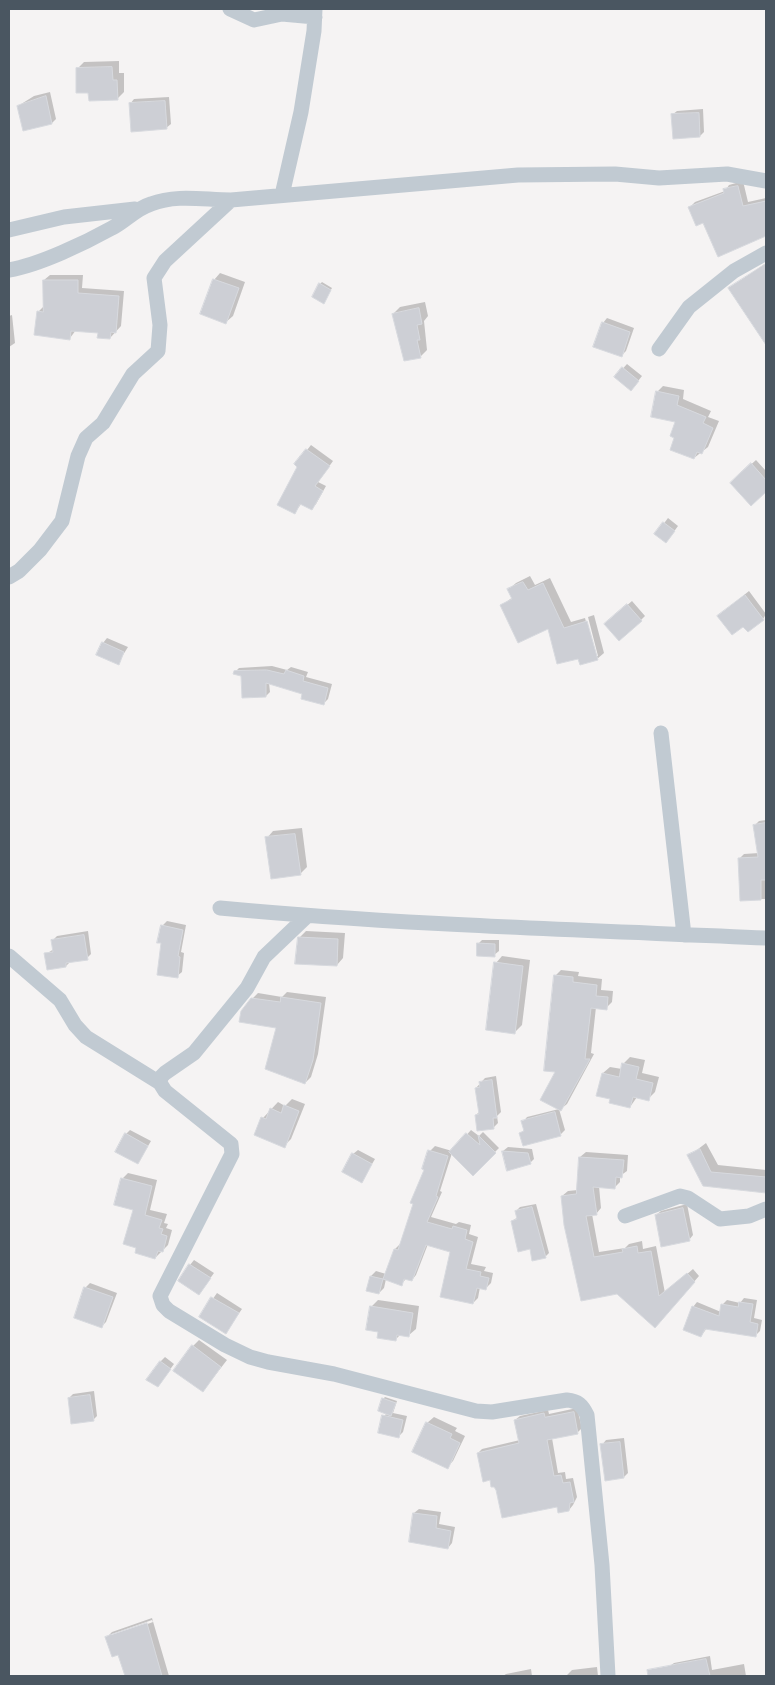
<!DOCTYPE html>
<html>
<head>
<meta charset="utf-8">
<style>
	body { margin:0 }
	#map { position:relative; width:775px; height:1685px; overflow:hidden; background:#f5f3f3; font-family:Commissioner,sans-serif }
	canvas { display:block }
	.frame { position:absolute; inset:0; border:10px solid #4a5661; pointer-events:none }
</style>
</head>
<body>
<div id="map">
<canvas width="775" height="1685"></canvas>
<div class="frame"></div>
</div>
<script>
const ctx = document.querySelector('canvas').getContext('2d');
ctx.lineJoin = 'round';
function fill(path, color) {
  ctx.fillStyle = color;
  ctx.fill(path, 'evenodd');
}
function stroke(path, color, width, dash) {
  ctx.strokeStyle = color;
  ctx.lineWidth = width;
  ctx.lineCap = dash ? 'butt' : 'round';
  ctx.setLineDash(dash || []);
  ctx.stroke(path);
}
fill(new Path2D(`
	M119,61V73H124V92L117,99L90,92L77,69L84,62Z
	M50,92L56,119L52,123L18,106L34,96Z
	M169,97L171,124L166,128L130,104L134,99Z
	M703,109L704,132L700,136L672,115L677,111Z
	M743,181L748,202L766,198V235L719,256L704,221L690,207L695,202L725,191L729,185Z
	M766,263V342L730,288Z
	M220,273L245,282L233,316L226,322L214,280Z
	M50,275H83L82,288L124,291L121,326L110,338L99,332L76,330L70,338L38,312L44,306V280Z
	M322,282L332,288L325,300L320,284Z
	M425,302L428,316L424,321L427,350L420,357L393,314L400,307Z
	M12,315L15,343L9,347V316Z
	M607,318L634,328L626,351L622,355L603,323Z
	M627,364L642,376L635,385L616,376Z
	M663,386L684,390L683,399L711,411L708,417L719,421L708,447L694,458L676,437L677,421L657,392Z
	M311,445L333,461L318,482L326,486L316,504L312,508L302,503L295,512L299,466L296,464Z
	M756,460L766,471V490L751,504L731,483Z
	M668,518L678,526L670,537L656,534Z
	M530,576L535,585L550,578L571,622L585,618L595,656H598L588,617L594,615L604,653L597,659L579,657L549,627L502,605L513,597L509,589L516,583Z
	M749,591L766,614L763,619L718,616Z
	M632,601L645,616L641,620H610Z
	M107,638L128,647L118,663L103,643Z
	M272,666L287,670L291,667L308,672L306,677L332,684L328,699L323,704L304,693L269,683L270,692L266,696L242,675L235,672L239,668Z
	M766,820V899H741L740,858L744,854L759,853L755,825L759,821Z
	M302,828L307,867L300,874L267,838L273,831Z
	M167,921L186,925L181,952L184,953L182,972L177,976L163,942L162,926Z
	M88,931L91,954L87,958L71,961L66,966L46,954L54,949L53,940L57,936Z
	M306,931L345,933L343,958L337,965L299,938Z
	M482,940H499V951L494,955L478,944Z
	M502,956L530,960L522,1025L515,1032L496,963Z
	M561,970L579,972L578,976L602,979L601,990L613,991L612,1002L606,1008L596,1007L591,1053L594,1054L567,1104L561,1109L557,1071L555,976Z
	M287,992L326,997L318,1054L311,1077L305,1083L277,1027L252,999L258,993L282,997Z
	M630,1057L645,1060L642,1073L659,1077L655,1092L648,1099L637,1097L630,1107L612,1098L603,1073L610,1067L622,1069L623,1064Z
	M496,1076L501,1112L497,1116L498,1123L493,1128L476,1115L480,1111L476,1088L485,1078Z
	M292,1099L305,1104L291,1139L284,1146L256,1135L263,1118L278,1102L285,1106Z
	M559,1109L565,1130L560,1135L521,1133L525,1129L523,1122L527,1117Z
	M130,1130L151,1141L138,1163L126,1134Z
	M471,1130L479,1136L483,1132L499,1148L473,1174L452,1153L440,1191L442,1192L431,1217L456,1224L459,1222L471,1225L469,1234L478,1237L471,1264L486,1267L484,1271L493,1273L491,1283L486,1288L480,1287L478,1298L473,1303L452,1251L428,1244L416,1275L412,1280L406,1279L401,1284L386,1279L384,1288L379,1293L371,1276L376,1271L386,1274L395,1249L400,1244L426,1169L430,1151L435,1146L452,1151Z
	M706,1143L718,1165L766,1170V1192L704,1185L689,1156Z
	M508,1147L532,1149L534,1159L530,1163L508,1169L503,1151Z
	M358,1150L375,1159L362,1181L353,1154Z
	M586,1152L628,1155L627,1171L620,1176V1182L615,1187L599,1186L601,1208L596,1214H592L599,1252L625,1248L629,1244L642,1241L643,1249L656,1246L665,1293L693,1269L699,1276L660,1321L618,1293L582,1300L562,1196L568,1191L578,1190L580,1157Z
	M128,1173L157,1180L150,1210L167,1214L164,1223L168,1224L166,1228L172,1230L168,1245L155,1258L122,1179Z
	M536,1204L549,1253L545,1257L531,1247L512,1221L518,1217L516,1211L520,1207Z
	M687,1204L693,1235L689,1240L656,1215L661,1211Z
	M194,1260L214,1273L199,1294L190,1265Z
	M90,1283L117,1293L106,1322L102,1326L85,1288Z
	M217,1293L242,1309L226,1332L200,1317Z
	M744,1298L757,1300L754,1318L762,1320L760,1331L756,1335L707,1328L701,1336L693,1307L697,1302L721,1312L722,1305L727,1300L740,1303Z
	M378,1300L419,1306L416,1329L409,1335L401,1334L396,1339L380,1331L371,1307Z
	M199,1340L227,1360L203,1391L193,1346Z
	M165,1357L174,1364L158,1386L161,1361Z
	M94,1391L97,1416L93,1420L69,1398L73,1394Z
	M385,1397L397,1401L393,1413L407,1416L403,1432L398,1437L384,1416L387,1413L383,1399Z
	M577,1408L582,1428L578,1432L552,1438L558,1473L565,1472L566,1479L573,1478L577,1497L573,1505L569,1510L498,1489L478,1453L482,1449L520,1440L515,1420L520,1416L548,1410L549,1414Z
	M434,1417L457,1428L455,1431L465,1436L453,1461L447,1467L427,1423Z
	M624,1438L628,1473L624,1477L602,1445L606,1440Z
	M419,1509L441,1512L439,1524L455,1527L452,1543L448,1548L414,1513Z
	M152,1618L169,1676H126L119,1653L106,1638L112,1632ZM152,1620L153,1622L112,1637V1634Z
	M710,1656L712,1670L744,1664L746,1676H656L674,1663Z
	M597,1667L598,1676H566L572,1670Z
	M531,1669L532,1676H503L506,1674Z`), '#0003');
const building = new Path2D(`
	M112,67L113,80H117L118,100L89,101L88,93H76V68Z
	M46,96L52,124L23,131L17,106Z
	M165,101L167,129L131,132L129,103Z
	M699,113L700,137L673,139L671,114Z
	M738,186L743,206L766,201V236L718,257L703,223L696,226L688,207L724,193L723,189Z
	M766,264V345L728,288Z
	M213,279L239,288L226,324L200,314Z
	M43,280H78V293L119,296L116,333L111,332L110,339L97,338L98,333L71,331L70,340L34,335L37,311L43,312Z
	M319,283L331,290L324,304L312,297Z
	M419,308L422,324L417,325L420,340H417L421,358L404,361L392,314Z
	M602,322L630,332L622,357L593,347Z
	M622,367L639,381L631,391L614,377Z
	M656,391L679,396L677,405L706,417L703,423L713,428L702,454L697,452L694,459L670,450L674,438L670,436L675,422L651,417Z
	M306,449L330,466L315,486L323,491L312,510L300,504L295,514L277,505L297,467L294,464Z
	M751,463L766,480V492L751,506L730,483Z
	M663,522L675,531L666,543L654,534Z
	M523,582L528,590L543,583L564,628L587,621L598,660L580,665L578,659L557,664L548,629L518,643L500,605L512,599L507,589Z
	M745,595L764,620L748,632L743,627L732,635L717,616Z
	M627,604L642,621L619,641L604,624Z
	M102,642L124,652L119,665L96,655Z
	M267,670L284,674L286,670L304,676L303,681L328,688L324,705L301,699L302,694L266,683V697L242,698L241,676L233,674L234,671Z
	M766,823V880H761V900L740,901L738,858L758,857L753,825Z
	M295,834L301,875L271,879L265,837Z
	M161,925L183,930L178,956L180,957L178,978L157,975L161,943H157Z
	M84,935L88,960L66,963V967L47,970L44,953L53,952L51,940Z
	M298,937L338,939L337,966L295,964Z
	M477,943L495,944V957L477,956Z
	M494,962L523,966L515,1034L486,1030Z
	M554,975L573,977V982L597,985L596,996L608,997L607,1010L591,1008L585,1059H590L561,1111L540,1100L555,1072L544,1071Z
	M281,997L321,1003L313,1060L305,1084L265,1069L276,1028L239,1022L241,1011L251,998L280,1002Z
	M622,1063L639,1067L636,1079L653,1083L649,1101L633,1097L630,1108L609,1103L610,1099L596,1096L602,1073L619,1077Z
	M492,1080L497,1118H493L494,1129L477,1131L475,1115L479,1114L475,1088L480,1087L479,1082Z
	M284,1105L299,1111L285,1148L254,1135L261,1117L266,1119L270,1108L281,1113Z
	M555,1112L561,1136L523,1146L519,1133L524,1131L521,1121Z
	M125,1133L148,1146L138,1164L115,1152Z
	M466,1133L480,1145L478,1135L496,1153L473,1176L449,1152Z
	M700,1149L711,1172L766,1177V1193L703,1186L687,1155Z
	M428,1150L448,1156L436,1196L438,1197L427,1222L452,1229L453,1226L467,1230L465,1239L473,1242L466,1269L481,1272L480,1276L489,1278L486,1290L477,1288L473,1304L440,1297L450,1252L426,1245L412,1281L404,1279L402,1286L383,1279L379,1294L366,1291L370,1276L383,1279L394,1249L398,1250L413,1204L410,1203L424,1170L422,1169Z
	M502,1151L528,1153L531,1164L507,1171Z
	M352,1153L372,1164L362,1183L342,1172Z
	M579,1157L624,1160L622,1178L616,1177L615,1189L593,1187L597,1215L586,1216L594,1257L623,1252L622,1249L637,1246L638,1253L651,1251L659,1296L687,1273L695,1282L655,1328L617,1294L581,1301L564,1225L561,1196L576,1194Z
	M121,1178L152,1186L145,1215L162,1220L159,1228L163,1229L161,1234L167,1236L163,1252L158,1251L155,1259L135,1253L136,1248L123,1244L133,1210L114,1205Z
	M532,1207L546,1258L532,1261L530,1249L518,1252L511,1221L517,1219L515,1211Z
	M683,1208L690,1241L661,1247L655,1215Z
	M189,1264L211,1278L199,1295L178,1281Z
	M84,1287L113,1297L102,1328L74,1318Z
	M211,1297L239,1313L226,1334L199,1317Z
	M739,1302L753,1304L750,1322L758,1324L756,1337L705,1329L701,1337L683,1330L692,1306L719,1316L721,1304L738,1307Z
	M370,1306L413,1313L409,1337L397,1335L396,1341L377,1338L378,1332L366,1330Z
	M192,1345L221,1367L203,1392L173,1371Z
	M160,1361L171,1369L158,1387L146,1380Z
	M90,1395L94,1421L71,1424L68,1398Z
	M382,1398L396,1403L391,1416L378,1411Z
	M574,1412L578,1434L547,1440L554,1476L561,1475L563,1483L570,1482L574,1502L570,1503L569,1511L558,1513L557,1507L502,1518L496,1490L494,1487H491L490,1480L483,1482L477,1453L519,1443L514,1420L544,1413L545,1417Z
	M382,1415L403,1420L399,1438L378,1433Z
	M426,1422L452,1434L450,1438L460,1443L448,1469L412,1452Z
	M620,1442L624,1478L605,1481L600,1444Z
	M413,1513L437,1516L436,1528L451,1531L448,1549L409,1542Z
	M147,1623L162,1676H125L118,1655L112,1657L105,1637Z
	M706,1659L710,1676H648L647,1670Z`);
fill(building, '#cdcfd5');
stroke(building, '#d7d9de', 1);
stroke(new Path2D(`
	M230,9L254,20L282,14L315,17
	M282,195L301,112L314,31L315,9
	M9,230L64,217L135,209
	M9,270C39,265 85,243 112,228C126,221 135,209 151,204C177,194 204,200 231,200L518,175L615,174L659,178L727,174L766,181
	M659,349L689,307L734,271L766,253
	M9,577L19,571L40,550L62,521L78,456L86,438L103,423L133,374L158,351L160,325L154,278L165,261L231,200
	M661,733L684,935
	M220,908C402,925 584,930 766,938
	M9,956L60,1000L75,1025L86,1037L160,1083L165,1091L231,1144L232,1154L160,1296L163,1305L169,1311L225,1345L250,1357L268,1362L334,1374L476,1411L492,1412L567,1400C578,1401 582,1405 587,1415L602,1565L608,1676
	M160,1083L161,1077L165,1073L194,1053L247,988L264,957L307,916
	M625,1216L680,1196L688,1198L720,1219L749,1216L766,1209`), '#c1cad2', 15);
</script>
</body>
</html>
